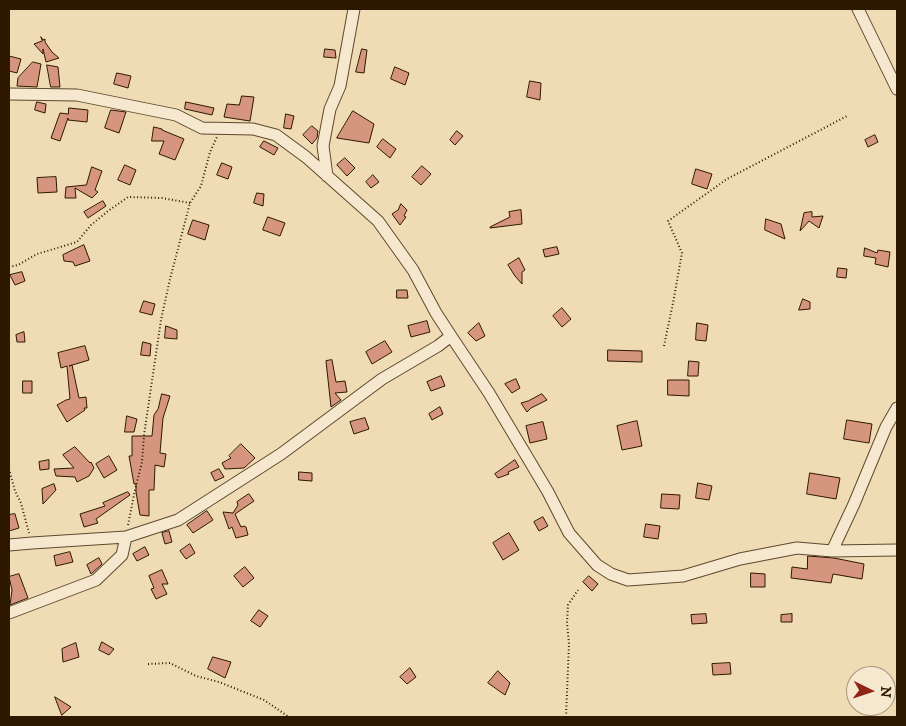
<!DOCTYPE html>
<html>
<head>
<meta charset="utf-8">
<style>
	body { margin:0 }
	#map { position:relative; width:906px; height:726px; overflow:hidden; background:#efdbb4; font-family:"IM FELL DW Pica",serif }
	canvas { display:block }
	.frame { position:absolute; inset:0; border:10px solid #2e1800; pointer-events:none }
	.north { position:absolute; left:846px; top:666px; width:50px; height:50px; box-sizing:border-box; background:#f5e8ce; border:1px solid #a5957c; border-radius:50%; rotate:94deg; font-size:14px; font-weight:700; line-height:20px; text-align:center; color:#2e1800 }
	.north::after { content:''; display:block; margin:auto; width:18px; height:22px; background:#8f2418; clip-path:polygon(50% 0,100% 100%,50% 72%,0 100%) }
</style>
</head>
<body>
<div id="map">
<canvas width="906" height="726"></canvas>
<div class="frame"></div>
<div class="north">N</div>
</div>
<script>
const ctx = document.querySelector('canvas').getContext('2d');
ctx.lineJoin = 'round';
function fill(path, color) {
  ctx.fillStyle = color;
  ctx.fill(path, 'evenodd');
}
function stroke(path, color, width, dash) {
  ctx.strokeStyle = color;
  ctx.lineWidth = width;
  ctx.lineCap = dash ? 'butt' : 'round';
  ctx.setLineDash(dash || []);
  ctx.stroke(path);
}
const building = new Path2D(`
	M41,37L43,40L45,39V42L52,52L59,58L46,62L43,49V54L34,44L42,41Z
	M325,49L335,50L336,58L324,57Z
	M362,49L367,50L364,73L356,72Z
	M9,56L21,59L17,73L9,71Z
	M33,62L41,64L37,87L17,86L18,78Z
	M47,65L58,67L60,87H51Z
	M395,67L409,73L405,85L391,79Z
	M117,73L131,76L128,88L114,84Z
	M530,81L541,83L540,100L527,97Z
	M242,96L254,97L250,121L224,117L227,104L239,105Z
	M37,102L46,104L45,113L35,110Z
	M186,102L214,108L212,115L185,109Z
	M69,108L88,110L87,122L68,120V118L60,141L51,138L60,113L68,114Z
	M111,110L126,112L119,133L105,128Z
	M353,111L374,124L369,143L337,138Z
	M286,114L294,116L291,129L284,128Z
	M312,126L318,131L317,138L312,144L303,135Z
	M154,127L162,129V130L184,139L175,160L159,154L164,141H152Z
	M457,131L463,136L455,145L450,140Z
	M875,135L878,142L868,147L865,140Z
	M383,139L396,149L390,158L377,147Z
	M264,141L278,148L274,155L260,147Z
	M345,158L355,168L347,176L337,165Z
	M222,163L232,167L228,179L217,175Z
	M125,165L136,170L130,185L118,180Z
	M422,166L431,174L421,185L412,177Z
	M92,167L102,171L95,190L98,192L92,198L75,188L76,198H65L66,187L86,185Z
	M696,169L712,174L707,189L692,184Z
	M373,175L379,182L371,188L366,182Z
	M56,177L57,192L38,193L37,178Z
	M257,193L264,194L263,206L254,203Z
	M103,201L106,206L88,218L84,212Z
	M401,204L407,210L404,216L406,217L400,225L392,214L398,210Z
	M521,210L522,224L490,228V227L510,217L509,212Z
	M812,212V217L823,216L819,228L809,221L800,231L804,213Z
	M268,217L285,223L280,236L263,230Z
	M766,219L781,224L785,239L765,230Z
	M193,220L209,225L205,240L188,234Z
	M84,245L90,261L75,266L73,262L64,261L63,255Z
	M557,247L559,254L545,257L543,250Z
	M865,248L877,253L878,250L890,252L888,267L875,264L876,258L864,256Z
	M519,258L525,270L522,272V284L515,276L508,265Z
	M838,268L847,269L846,278L837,277Z
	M22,272L25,281L15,285L10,275Z
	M397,290H407L408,298H397Z
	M803,299L810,302V309L799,310Z
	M144,301L155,304L152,315L140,312Z
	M562,308L571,319L562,327L553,316Z
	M427,321L430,332L411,337L408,326Z
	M479,323L485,336L476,341L468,333Z
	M697,323L708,325L706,341L696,340Z
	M166,326L177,330V339L165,338Z
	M24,332L25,342H17L16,335Z
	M385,341L392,352L372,364L366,352Z
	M143,342L151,344L150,356L141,355Z
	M85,346L89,360L69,366L72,365L79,398L86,397L87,408H84L85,410L67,422L57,405L66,400L70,399L67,366L61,368L58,353Z
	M608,350L642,351V362L608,361Z
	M332,360L336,382L345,381L347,392L335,393L341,400L331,407L326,361Z
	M689,361L699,362L698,376H688Z
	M441,376L445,386L431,391L427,382Z
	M516,379L520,388L512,393L505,384Z
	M668,380H689V396L668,395Z
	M23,381H32V393H23Z
	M162,394L170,396L163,418L160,453L166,454L164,467L155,465L154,490H149V516L140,515L136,492V484H134L129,456H132V436H152L154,415L158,409Z
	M542,394L547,400L531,408L527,412L521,403L528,401Z
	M440,407L443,414L432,420L429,414Z
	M127,416L137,419L134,432H125Z
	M365,418L369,429L354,434L350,422Z
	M847,420L872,424L869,443L844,439Z
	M637,421L642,446L622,450L617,426Z
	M543,422L547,439L530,443L526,426Z
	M241,444L255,458L244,468L225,469L222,463L231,458L229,456Z
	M75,447L90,463L91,462L94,468L89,476L77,482L75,477L56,476L54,469L74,468L63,455Z
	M109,456L117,470L104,478L96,464Z
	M49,460V469L40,470L39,462Z
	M515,460L519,467L508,472L509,474L498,478L495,474Z
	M219,469L224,477L215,481L211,473Z
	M299,472L312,473V481L299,480Z
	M810,473L840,478L836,499L807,494Z
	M698,483L712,486L709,500L696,498Z
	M54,484L56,490L43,504L42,489Z
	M128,492L130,495L96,519L98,523L84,527L80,514L105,506L103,503Z
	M249,494L254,501L235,514L241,527L244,526L246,527L248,535L236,538L232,527L229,529L223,512L233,513L238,505L237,502Z
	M662,494L680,495L679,509L661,508Z
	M207,511L213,520L193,533L187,525Z
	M15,514L19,528L9,531V515Z
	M543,517L548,526L539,531L534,522Z
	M646,524L660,526L658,539L644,537Z
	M169,531L172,542L165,544L162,533Z
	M509,533L519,550L503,560L493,543Z
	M190,544L195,553L186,559L180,551Z
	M145,547L149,555L137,561L133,554Z
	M70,552L73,562L56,566L54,556Z
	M808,556L834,558L864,564L862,579L833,574L831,583L791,578L792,567L807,569Z
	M99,558L102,564L91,574L87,565Z
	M245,567L254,578L243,587L234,576Z
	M162,570L168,584H162L167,594L156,599L151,589L154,588L149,576Z
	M751,573L765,574V587H751Z
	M19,574L28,598L10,605L12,590L9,577Z
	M589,576L598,584L592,591L583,582Z
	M259,610L268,616L260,627L251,621Z
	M706,614L707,623L692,624L691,615Z
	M792,614V622H781V615Z
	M102,642L114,649L109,655L99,650Z
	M76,643L79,657L63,662L62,649Z
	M213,657L231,662L225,678L208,669Z
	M730,663L731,674L713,675L712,664Z
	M410,668L416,677L407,684L400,677Z
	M498,671L510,683L505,695L488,683Z
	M55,697L71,707L62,715Z`);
fill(building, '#d6957e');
stroke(building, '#2e1800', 1);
const street = new Path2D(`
	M858,9L897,89
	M9,94L77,95L176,115L202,128L253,129L276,135L306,157L378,221L413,270L436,313L451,336
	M327,176L323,146L330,109L340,86L354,9
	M9,545L32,543L126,537L178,520L281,454L382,379L438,346L451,336L489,393L548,492L569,533L597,565L611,574L628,580L683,576L740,559L797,548L832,551L854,504L886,427L897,408
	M832,551L897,550
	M9,613L96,580L122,555L126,537`);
stroke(street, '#5e492d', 13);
stroke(new Path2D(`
	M9,267L18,265L37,254L77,242L91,225L108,211L128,197L162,198L190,203
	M664,346L673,303L682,253L668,221L727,179L847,116
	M9,469L15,491L21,503L29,533
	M128,525L135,490L142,462L144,435L161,320L170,279L190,203L201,186L210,152L217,137
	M148,664L170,663L196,676L219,682L264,700L289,717
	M566,717L569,644L567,623L568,605L578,590`), '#2e1800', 2, [1, 2.5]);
stroke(street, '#f5e8ce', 11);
</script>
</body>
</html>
